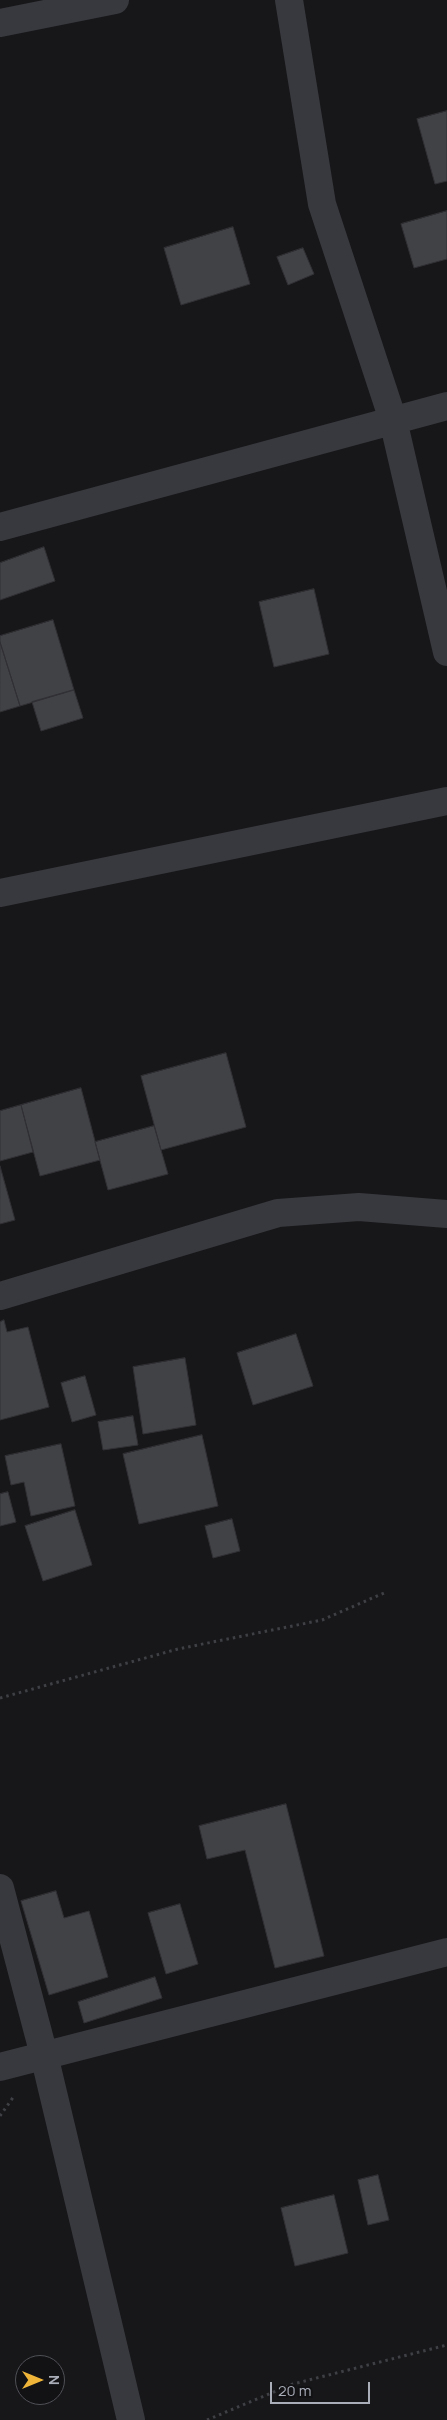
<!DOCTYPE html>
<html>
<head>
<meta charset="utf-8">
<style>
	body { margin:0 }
	#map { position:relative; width:447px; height:2420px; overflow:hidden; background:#171719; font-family:Manrope,sans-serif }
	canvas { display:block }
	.north { position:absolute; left:15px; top:2355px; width:50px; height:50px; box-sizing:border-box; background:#121214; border:1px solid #4f5056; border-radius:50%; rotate:90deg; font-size:14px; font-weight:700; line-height:20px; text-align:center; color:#aaaeb9 }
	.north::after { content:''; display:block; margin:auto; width:18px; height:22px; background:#eeb43a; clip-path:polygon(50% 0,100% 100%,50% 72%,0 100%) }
	.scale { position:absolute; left:270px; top:2382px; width:100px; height:22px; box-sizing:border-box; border:2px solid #aaaeb9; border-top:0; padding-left:6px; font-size:15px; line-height:18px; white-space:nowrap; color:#aaaeb9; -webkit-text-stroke:4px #121214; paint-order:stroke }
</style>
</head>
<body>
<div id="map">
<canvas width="447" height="2420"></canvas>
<div class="north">N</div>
<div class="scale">20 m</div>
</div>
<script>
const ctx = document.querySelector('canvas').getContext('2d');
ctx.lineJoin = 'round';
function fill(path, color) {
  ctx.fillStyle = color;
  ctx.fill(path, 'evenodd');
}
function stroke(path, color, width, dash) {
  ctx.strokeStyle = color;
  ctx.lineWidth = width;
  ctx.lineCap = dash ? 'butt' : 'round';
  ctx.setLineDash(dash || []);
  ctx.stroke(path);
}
const building = new Path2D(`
	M447,111V181L435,184L417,119Z
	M447,211V259L414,268L401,224Z
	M233,227L250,284L181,305L164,248Z
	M303,248L314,274L288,285L277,257Z
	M44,547L55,581L0,600V563Z
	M314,589L329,654L274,667L259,602Z
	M53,620L74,690L20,706L0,642V636Z
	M0,642L20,706L0,712Z
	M74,690L83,718L41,731L32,702Z
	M226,1053L246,1127L161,1150L141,1076Z
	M81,1088L100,1160L40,1176L21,1105Z
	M21,1105L33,1152L0,1161V1111Z
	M154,1126L168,1174L108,1190L95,1142Z
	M0,1166L15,1220L0,1224Z
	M4,1320L7,1332L28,1327L49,1407L0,1420V1322Z
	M296,1334L313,1386L253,1405L237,1353Z
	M185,1358L196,1425L143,1434L133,1367Z
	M85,1376L96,1415L72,1422L61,1383Z
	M133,1416L138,1445L103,1450L98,1422Z
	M202,1435L218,1506L139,1524L123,1454Z
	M61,1444L75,1506L31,1516L24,1482L11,1485L5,1456Z
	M8,1492L16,1522L0,1526V1494Z
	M75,1510L92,1565L43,1581L25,1526Z
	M232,1519L240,1551L213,1558L205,1526Z
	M286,1804L324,1956L275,1968L245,1850L207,1859L199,1826Z
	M56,1891L64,1918L89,1911L108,1977L49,1995L21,1901Z
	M180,1904L198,1964L166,1974L148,1913Z
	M155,1977L162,1998L84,2023L78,2002Z
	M378,2175L389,2220L368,2225L358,2180Z
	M334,2195L348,2253L295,2266L281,2208Z`);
fill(building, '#414246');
stroke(building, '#313135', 1);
stroke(new Path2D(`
	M0,1698L178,1649L322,1620L384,1593
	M0,2116L14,2096
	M207,2420L293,2384L447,2345`), '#3e4045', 3, [2.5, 4]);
stroke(new Path2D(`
	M289,0L322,204L393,420L447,652
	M0,23L115,0
	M0,527L447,406
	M0,893L447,801
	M0,1296L278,1213L359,1207L447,1214
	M0,1888L44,2055L131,2420
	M0,2067L447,1952`), '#38393e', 28);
</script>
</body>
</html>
